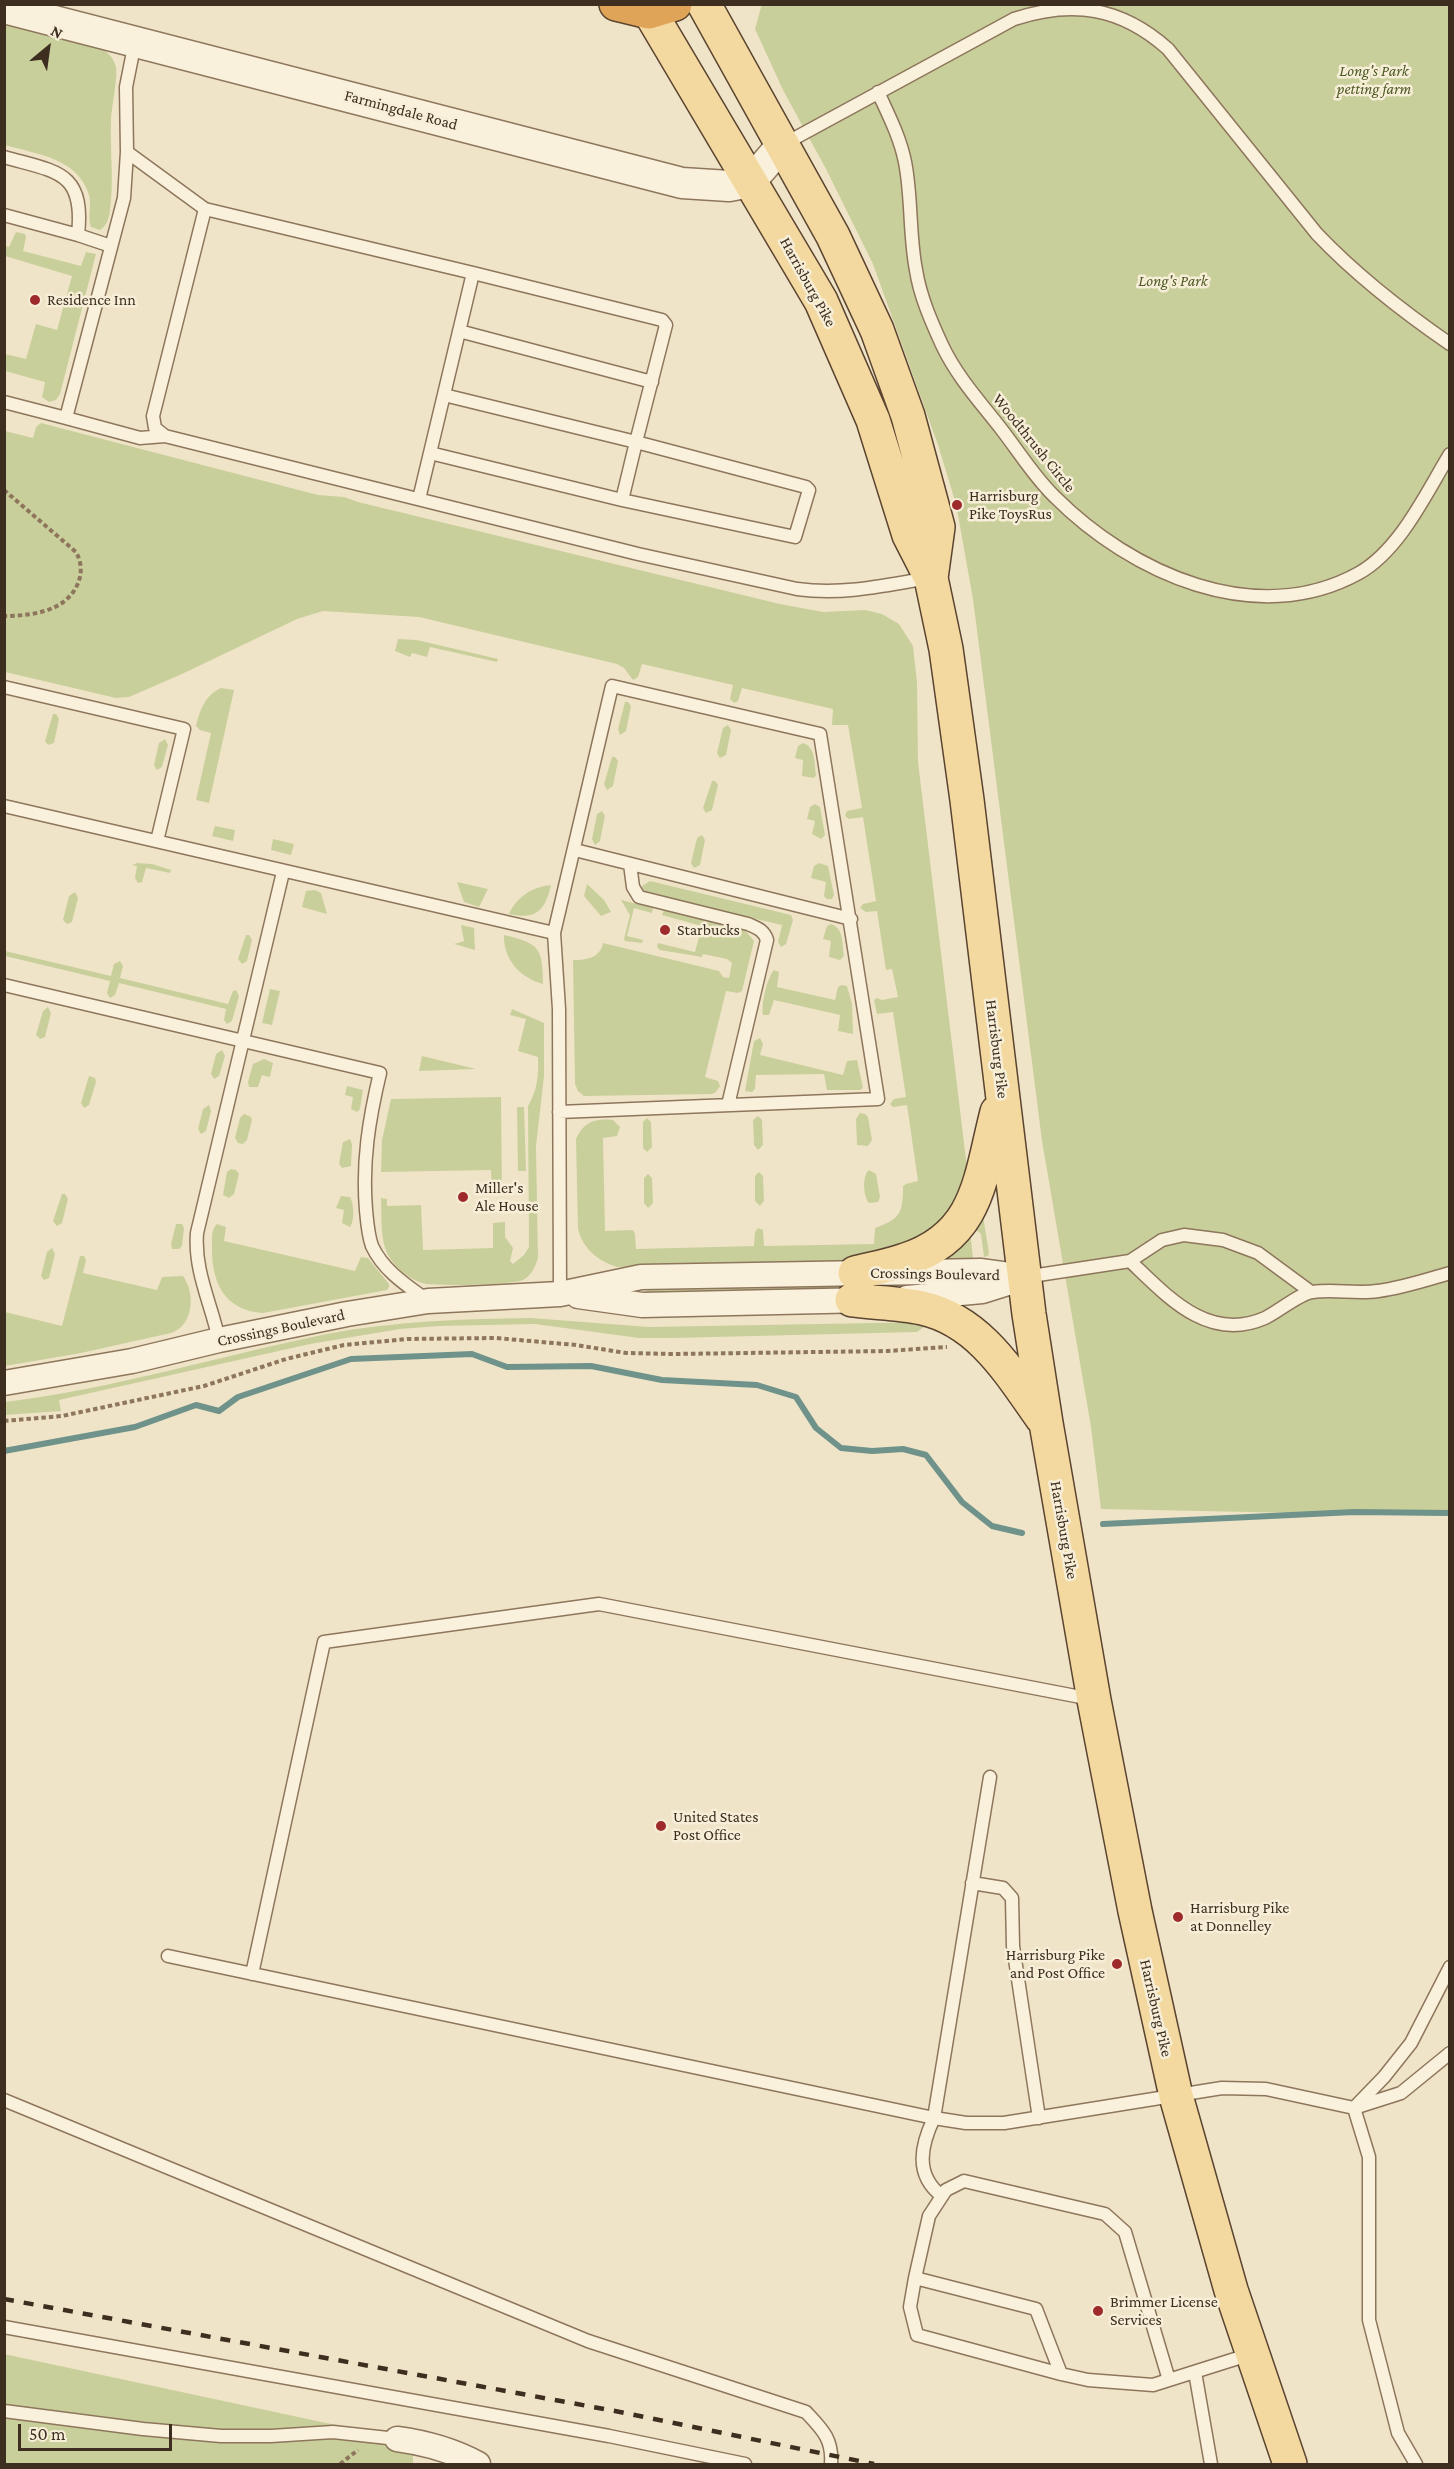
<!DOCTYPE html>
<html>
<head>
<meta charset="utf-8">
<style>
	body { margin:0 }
	#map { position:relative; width:1454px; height:2469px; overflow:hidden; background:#f0e4c8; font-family:"Crimson Pro",serif }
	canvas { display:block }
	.frame { position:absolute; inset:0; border:6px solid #3d2e20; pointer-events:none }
	.north { position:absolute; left:18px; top:18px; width:60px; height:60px; -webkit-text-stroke:4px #f7eed8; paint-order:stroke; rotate:29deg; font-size:16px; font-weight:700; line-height:24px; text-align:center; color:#3d2e20 }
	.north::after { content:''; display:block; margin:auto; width:21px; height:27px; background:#3d2e20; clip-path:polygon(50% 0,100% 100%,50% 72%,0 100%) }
	.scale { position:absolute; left:18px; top:2424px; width:154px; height:27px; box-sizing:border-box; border:3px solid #3d2e20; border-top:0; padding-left:8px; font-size:18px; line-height:21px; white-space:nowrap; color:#3d2e20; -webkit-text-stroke:4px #f7eed8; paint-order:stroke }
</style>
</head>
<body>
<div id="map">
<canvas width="1454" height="2469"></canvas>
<div class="frame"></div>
<div class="north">N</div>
<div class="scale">50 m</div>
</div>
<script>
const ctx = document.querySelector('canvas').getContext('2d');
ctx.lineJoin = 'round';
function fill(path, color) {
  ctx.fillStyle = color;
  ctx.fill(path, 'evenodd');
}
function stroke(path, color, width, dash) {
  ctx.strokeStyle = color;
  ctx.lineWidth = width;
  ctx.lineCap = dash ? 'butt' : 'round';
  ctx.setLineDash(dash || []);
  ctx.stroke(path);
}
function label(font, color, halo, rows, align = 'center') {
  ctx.font = font + ' "Crimson Pro",serif';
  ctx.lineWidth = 5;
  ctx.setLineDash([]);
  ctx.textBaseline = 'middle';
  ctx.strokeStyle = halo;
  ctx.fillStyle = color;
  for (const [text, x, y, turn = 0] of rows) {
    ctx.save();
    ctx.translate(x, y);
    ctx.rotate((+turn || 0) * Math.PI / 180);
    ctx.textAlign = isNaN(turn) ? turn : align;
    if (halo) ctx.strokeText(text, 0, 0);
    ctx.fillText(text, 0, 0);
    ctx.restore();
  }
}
fill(new Path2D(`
	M764,4L1449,5V1516L1101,1509L1091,1427L1042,1141L973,599L956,504L938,445L873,264L826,169L783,90L755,29L761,7Z
	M4,24L95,45C105,49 113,56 116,67C118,79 111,108 111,122C110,152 114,181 110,210C109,218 107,226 100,230L91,227C87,217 92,206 89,195C78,158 36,154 5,145Z
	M16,232L25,234L26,237L23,251L81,266L86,252L96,254L60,394L56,400L49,402L42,397L45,382L5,371V354L26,359L36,324L57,330L72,276L5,256V246L9,247Z
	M41,423L318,495L344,497L358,502L780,604L823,612L865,610L882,614L899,624L913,646L917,682L918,762L967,1168V1177L940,1231L859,1259L830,1262L617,1267C598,1261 583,1249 578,1229L576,1139C583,1122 596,1118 613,1120L620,1127L617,1136L603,1138L605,1231L633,1230L635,1234L636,1249L754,1246L755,1232L758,1228L763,1230L764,1246L874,1244L875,1228C900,1219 903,1213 903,1186L906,1184L918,1181L907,1105L893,1107L890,1104L894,1099L906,1097L893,1012L877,1014L874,1000L877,998L882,1000L898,997L892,969L886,970L877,911L866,912L860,908L863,904L876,901L863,817L849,819L845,816L847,811L862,808L848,725H832L833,709L742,688L738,701L734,703L730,699L733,685L642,664L638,677L633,680L624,668L617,664L419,617L323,611L297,619L182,674L129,697L116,698L5,672V431L33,438L36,427Z
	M398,639L417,640L498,659L497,662L430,647L427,657L412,653L410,657L395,651Z
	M221,688L234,690L209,803L196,800L211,733L200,730L196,726C200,710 205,695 221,688Z
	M625,702H628L631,706L626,731L620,735L618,729Z
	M53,714H56L59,719L54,743L48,745L45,741Z
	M728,725L731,730L726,755L720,758L717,753L723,728Z
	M165,739L168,745L162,767L157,770L154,765L159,743Z
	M803,743C816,747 814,763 816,775L814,778L802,776L803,760L795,758L798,746Z
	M612,757H615L618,761L613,786L607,790L604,784Z
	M712,781H715L718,785L712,810L706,813L703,808Z
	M815,804L820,807L825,835L821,839L812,834L815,821L807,819L810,807Z
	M602,811L605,816L600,841L595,845L592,839L597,814Z
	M215,826L235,830L233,841L212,836Z
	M702,835L705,840L700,865L694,868L691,863L697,838Z
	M273,839L294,844L291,855L271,850Z
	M137,863L152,864L171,870L170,873L146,868L142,882L138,883L135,878L137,866L132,865Z
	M819,863L828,866L834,895L832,899H827L824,896L826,882L811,878L814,866Z
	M650,881L791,915L793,920L786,944L781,947L778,942L782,925L647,894L643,892L642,886Z
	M457,882L488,889L479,907L464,902Z
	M587,884L604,900L611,912L601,916L584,896Z
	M551,885C545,911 536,920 509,914C517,896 533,887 551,885Z
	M315,890L321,893L327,914L302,907L306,891Z
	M75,892L78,898L72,922L67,924L63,920L69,896Z
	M621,900L653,908L652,913L634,908L627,936L643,940L642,943L625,941L624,939L630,915Z
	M664,910L744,929L754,941L742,991L738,993L726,991L705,1077L718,1081L720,1086L716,1092L712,1094L584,1096L578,1091L575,1084L573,960C587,960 600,958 603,943L719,971L723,977L729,978L732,963L727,959L703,954L702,957L660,950L657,947L658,943L695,952L702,926L662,915Z
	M831,924C844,928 842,944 844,956L840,960L829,957L831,941L823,939L827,926Z
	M461,925L474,928L475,950L454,944L464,941Z
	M246,935H249L252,940L247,961L242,964L238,959Z
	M504,935C539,943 543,948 543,984C521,978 503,960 504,935Z
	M5,951L111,976L114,964L120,961L123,966L120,978L228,1004L233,991L236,990L239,996L232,1021L227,1024L224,1020L226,1009L119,983L115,995L110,998L107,993L110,981L5,956Z
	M774,970L779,972L777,987L835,1000L838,987L842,985L847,986L852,1004L853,1034L838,1031L840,1015L774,1000L769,1015H763C761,1004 767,978 774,970Z
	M270,989L280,991L272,1025L262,1023Z
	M48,1007L51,1013L45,1037L40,1039L36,1035L43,1011Z
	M512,1009L544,1023V1076L536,1146L538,1258C535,1267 532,1275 523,1280C512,1285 434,1287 422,1283C410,1279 399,1271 392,1261C379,1244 382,1219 381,1198L387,1199V1206L421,1205L423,1250L493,1248V1223L505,1222V1237L513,1248L510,1261L513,1264L524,1255L529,1247L528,1106C537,1091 539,1075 538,1057L518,1051L526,1019L510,1015Z
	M760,1038L763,1044L760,1055L843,1075L847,1061L857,1060L863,1088L860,1090H827L824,1074L756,1075L755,1089L752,1092L745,1091L754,1041Z
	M222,1050L225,1056L219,1076L214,1079L211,1074L216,1054Z
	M422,1056L476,1069L419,1071Z
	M264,1059L273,1063L270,1077L262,1075L258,1087H249L248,1082L253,1064Z
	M89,1076L95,1078L96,1082L89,1105L84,1108L81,1103Z
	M347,1086L363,1090L360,1109L357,1112L351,1109L353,1097L345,1095Z
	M501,1097L502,1195H492L491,1170L381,1172L382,1140L391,1099Z
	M209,1105L211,1111L206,1131L201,1134L198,1129L203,1109Z
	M517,1107H524L526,1171H518Z
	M860,1113L865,1114L868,1117L872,1140L868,1146L857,1145L856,1119Z
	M244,1114L251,1117L252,1120L247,1140L243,1144L238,1143L235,1138L240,1118Z
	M758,1116L762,1120L763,1145L758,1150L754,1145L753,1120Z
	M647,1118L651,1122L652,1147L647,1152L643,1148V1122Z
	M350,1139L352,1144L351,1166L342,1168L339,1164L343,1142Z
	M231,1169L236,1170L239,1174L234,1194L229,1198L223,1195L227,1172Z
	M869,1170L876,1174L880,1197L878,1202L869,1203C863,1196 862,1176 869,1170Z
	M759,1172L763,1176L764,1201L760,1206L755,1201V1176Z
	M648,1174L652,1178L653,1203L648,1208L644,1203V1178Z
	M62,1194H65L68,1199L62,1223L57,1226L53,1221Z
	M341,1196L350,1197C354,1204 355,1220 350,1227L342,1223L344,1210L336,1208Z
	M983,1216L989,1253L988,1256L984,1257L981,1234L973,1227Z
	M176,1224H182L184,1228L182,1246L179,1249H172L171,1244Z
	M217,1224L226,1227L224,1241L355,1271L361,1257L368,1258L389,1284V1287L387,1290L263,1313C224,1311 211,1281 212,1246C212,1238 211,1230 217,1224Z
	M967,1236L971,1240L973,1258L941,1262Z
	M52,1248L55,1254L49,1278L44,1280L41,1276L47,1252Z
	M80,1256H84L86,1260L83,1273L157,1290L162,1277L183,1276C196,1294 193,1326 171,1333L81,1353L5,1366V1312L62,1326Z
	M945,1280L946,1284L647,1294L645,1292L647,1290Z
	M531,1318L649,1327L931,1322L917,1332L673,1338H639L535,1324L439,1326L400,1329L310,1344L59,1400L61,1411L5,1415V1402C113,1389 219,1356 327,1334C394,1321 463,1319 531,1318Z
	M4,2354L373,2433L413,2439V2464H5Z`), '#c9cf9b');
stroke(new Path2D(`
	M4,1451L135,1427L196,1405L219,1411L238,1397L351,1359L472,1354L507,1367L591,1366L662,1380L757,1385L796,1397L816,1428L841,1448L872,1451L903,1449L926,1455L962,1502L992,1526L1022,1533
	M1103,1524L1354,1512L1450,1513`), '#6f938a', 6);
const service = new Path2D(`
	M878,92C888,114 900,137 905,162C912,197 909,234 916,270C920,296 931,321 942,345C957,377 981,403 1002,430C1019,452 1035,478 1055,497C1131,573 1256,630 1359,573C1400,550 1426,493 1450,454
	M784,144L1014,19C1073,0 1121,7 1168,49L1317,234C1357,276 1402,311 1450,344
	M127,152L205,209L153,416L155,428L165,436L638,554L797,589C842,595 883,586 928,578
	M4,157C57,172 85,171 78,235L4,215
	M205,209L473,273L419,499
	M78,235L111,246
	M459,331L652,382
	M444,395L636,442L622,500
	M4,402L66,418L124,198L127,152L126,87L135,42
	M66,418L140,438L165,436
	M430,453L622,500L795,537L809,490L806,487L636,442L666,325L662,320L473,273
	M4,687L184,729L157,841
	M4,806L554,933
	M575,850L851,919
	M630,864L633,887L639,897L748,924C757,928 764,930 767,940L728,1105
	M4,985L380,1073C369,1119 362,1162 366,1210C367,1221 368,1235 372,1246C383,1270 406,1285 427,1300
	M559,1112L878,1099L820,734L612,686L554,933L559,1009L560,1294
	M1130,1261C1167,1296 1208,1343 1265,1318C1278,1312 1300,1293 1313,1292C1334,1289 1356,1294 1378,1291C1402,1288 1426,1280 1450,1273
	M1025,1277L1130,1261L1162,1240L1184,1235L1223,1240L1258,1253L1311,1292
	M219,1340C211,1303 194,1271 197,1233L283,872
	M972,1883L1003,1888L1012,1898L1013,1946L1039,2118
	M168,1956L934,2118L966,2123H1004L1222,2088L1266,2089L1354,2108L1401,2093L1450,2053
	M252,1974L324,1642L599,1604L1091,1699
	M4,2100L588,2341L806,2412C822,2429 833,2439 831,2464
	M1355,2107L1384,2077L1411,2043L1450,1967
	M1354,2108L1369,2157V2320L1398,2433L1416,2464
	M942,2196C914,2175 921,2145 934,2118L990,1777
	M915,2278L929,2216L946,2190L964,2181L1105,2214L1125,2232L1169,2380
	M4,2327L609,2436L745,2464
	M1195,2372L1211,2464
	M1061,2374L1036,2309L915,2278L910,2307L917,2335L1061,2374L1088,2380L1153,2385L1251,2354
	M4,2411L143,2429L221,2436H271L333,2432L397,2439`);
const minor = new Path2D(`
	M578,1296L642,1305L869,1300
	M907,1298L982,1291L1017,1280
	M4,1383L132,1361L219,1340L347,1314L428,1301L560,1294L641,1277L980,1271L1024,1277
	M397,2439C427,2443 452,2450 478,2464`);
const tertiary = new Path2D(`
	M4,8L682,183L729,186L750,182L783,144`);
const primary = new Path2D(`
	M645,4L821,301L873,420L909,535L931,578L946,649L967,800L1029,1314L1046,1423L1094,1700L1135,1911L1176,2096L1231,2290L1290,2464
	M704,4L833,236L877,330L908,416L938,527L931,578
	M855,1273C871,1269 888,1266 905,1260C979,1236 980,1178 997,1112
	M852,1300C875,1303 900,1303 922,1308C980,1321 1010,1373 1042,1418`);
const motorway = new Path2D(`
	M616,4L649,12L675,4`);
stroke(service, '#8d765c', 15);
stroke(minor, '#8d765c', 27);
stroke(tertiary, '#8d765c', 33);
stroke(primary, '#5b4430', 36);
stroke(motorway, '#5b4430', 36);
stroke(new Path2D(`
	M4,490L76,552C88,573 76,597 55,607C41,614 20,616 4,616
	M4,1421L62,1416L204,1386L286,1359L344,1345L407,1339L496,1338L576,1345L626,1353L674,1354L888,1351L947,1347
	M340,2464L358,2450`), '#8d765c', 4, [4.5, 3]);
stroke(service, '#faf1dc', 12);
stroke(minor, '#faf1dc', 24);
stroke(tertiary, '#faf1dc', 30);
stroke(primary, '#f3d9a0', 33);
stroke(motorway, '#e0a458', 33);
stroke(new Path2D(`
	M4,2299L615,2411L874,2464`), '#3d2e20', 4.5, [10, 10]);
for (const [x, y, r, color] of [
	[35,300,6,"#9e2a2b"],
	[957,505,6,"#9e2a2b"],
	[665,930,6,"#9e2a2b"],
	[463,1197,6,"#9e2a2b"],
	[661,1826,6,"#9e2a2b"],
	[1178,1917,6,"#9e2a2b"],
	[1117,1964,6,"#9e2a2b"],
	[1098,2311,6,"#9e2a2b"]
]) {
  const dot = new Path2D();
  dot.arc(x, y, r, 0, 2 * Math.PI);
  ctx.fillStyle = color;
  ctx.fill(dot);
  stroke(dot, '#f7eed8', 2);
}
label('italic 16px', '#4d5a26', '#f7eed8', [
	["Long's Park",1374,71],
	["petting farm",1374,89],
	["Long's Park",1173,281]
]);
label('16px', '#3d2e20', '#f7eed8', [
	["Farmingdale Road",401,110,15],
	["Harrisburg Pike",808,282,61],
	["Woodthrush Circle",1034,443,51],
	["Harrisburg Pike",997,1049,83],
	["Crossings Boulevard",935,1274,1],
	["Crossings Boulevard",281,1328,-12],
	["Harrisburg Pike",1064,1530,80],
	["Harrisburg Pike",1156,2008,77]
]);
label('16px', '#3d2e20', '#f7eed8', [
	["Residence Inn",47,300],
	["Harrisburg",969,496],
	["Pike ToysRus",969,514],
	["Starbucks",677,930],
	["Miller's",475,1188],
	["Ale House",475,1206],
	["United States",673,1817],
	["Post Office",673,1835],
	["Harrisburg Pike",1190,1908],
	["at Donnelley",1190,1926],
	["Harrisburg Pike",1105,1955,"right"],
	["and Post Office",1105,1973,"right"],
	["Brimmer License",1110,2302],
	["Services",1110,2320]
], 'left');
</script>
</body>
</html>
